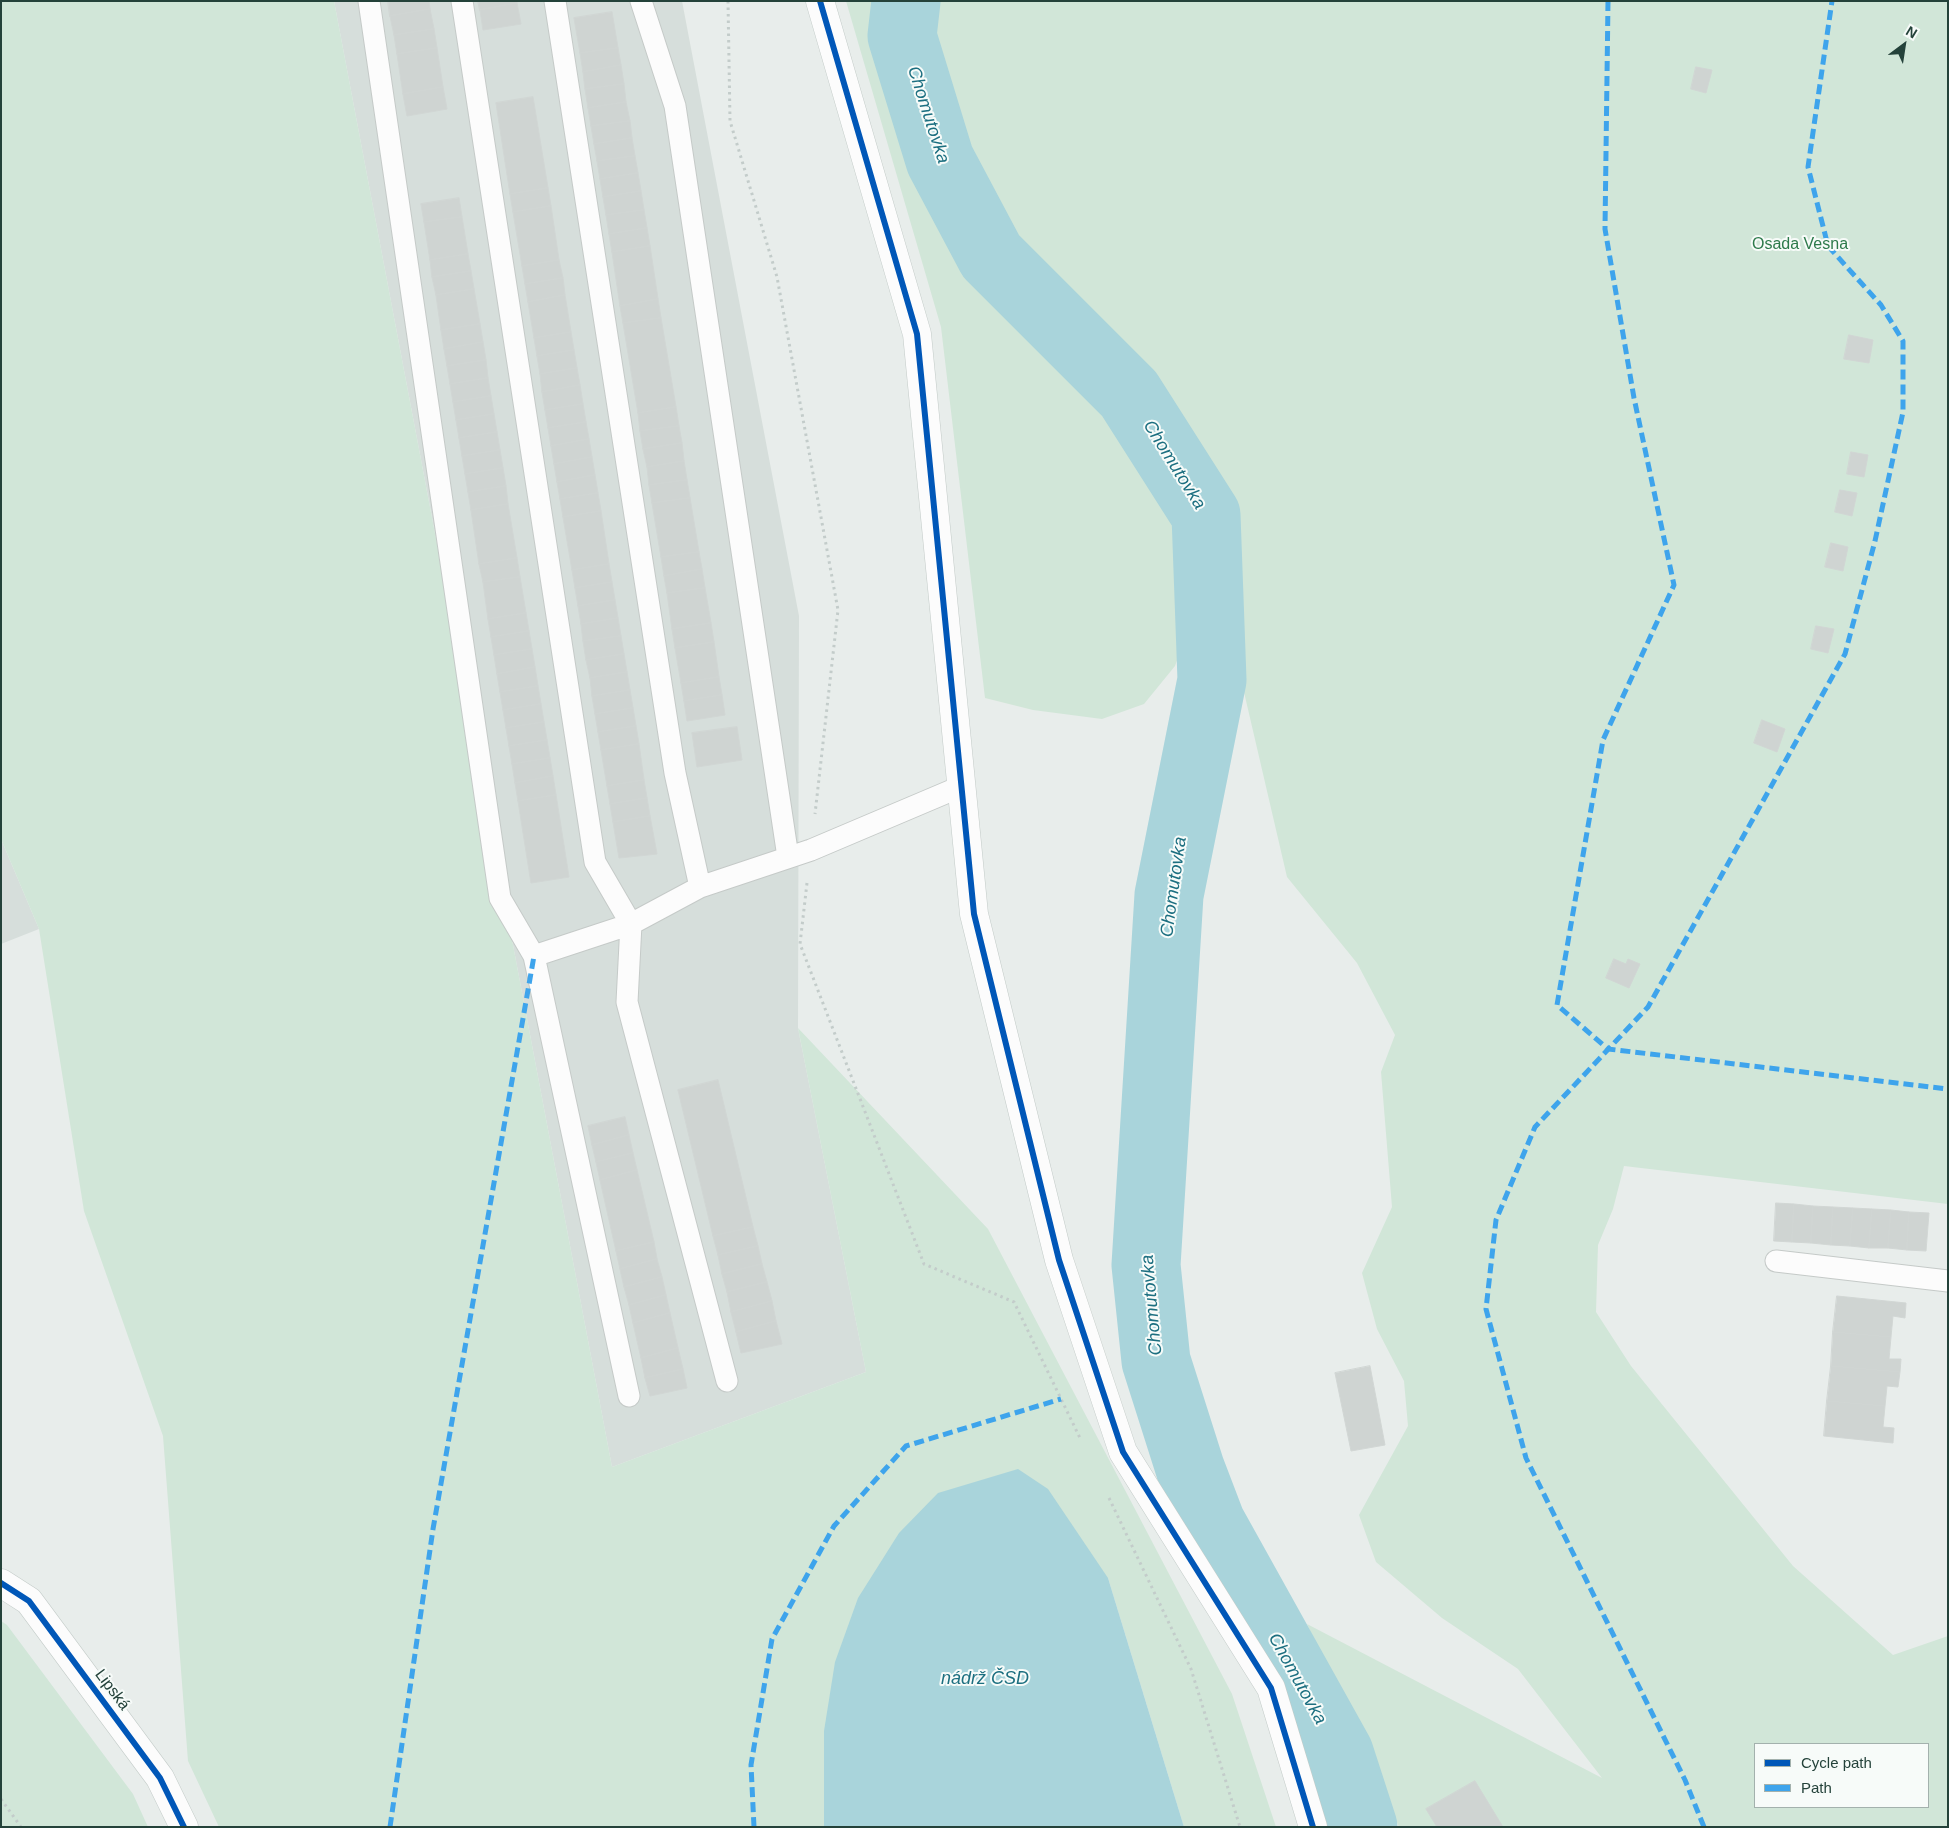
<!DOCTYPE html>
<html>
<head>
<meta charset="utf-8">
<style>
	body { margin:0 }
	#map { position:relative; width:1949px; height:1828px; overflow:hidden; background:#e8edeb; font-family:Helvetica,sans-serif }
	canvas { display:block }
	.frame { position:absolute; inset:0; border:2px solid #24423a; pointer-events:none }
	.legend { position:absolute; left:1754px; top:1743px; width:175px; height:65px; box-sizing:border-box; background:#f7fbf9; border:1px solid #a3b1ad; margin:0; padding:6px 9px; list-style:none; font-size:15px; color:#24423a }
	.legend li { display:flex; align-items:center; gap:10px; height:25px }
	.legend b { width:25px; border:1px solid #a3b1ad }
	.north { position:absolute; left:1879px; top:20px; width:50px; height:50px; -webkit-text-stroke:4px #f7fbf9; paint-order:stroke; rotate:31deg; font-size:14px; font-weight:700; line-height:20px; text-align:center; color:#24423a }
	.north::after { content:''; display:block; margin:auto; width:18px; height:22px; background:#24423a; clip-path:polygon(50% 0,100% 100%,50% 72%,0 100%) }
</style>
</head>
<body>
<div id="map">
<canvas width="1949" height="1828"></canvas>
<div class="frame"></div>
<ul class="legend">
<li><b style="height:6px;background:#0057b8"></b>Cycle path</li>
<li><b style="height:6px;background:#3ea4ec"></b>Path</li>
</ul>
<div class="north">N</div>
</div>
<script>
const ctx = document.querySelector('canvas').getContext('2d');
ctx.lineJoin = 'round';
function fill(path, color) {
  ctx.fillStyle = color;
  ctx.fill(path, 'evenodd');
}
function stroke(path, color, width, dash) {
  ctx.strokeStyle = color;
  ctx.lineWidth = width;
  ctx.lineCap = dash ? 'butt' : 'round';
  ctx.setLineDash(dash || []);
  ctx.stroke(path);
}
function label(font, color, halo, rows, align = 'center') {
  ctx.font = font + ' Helvetica,sans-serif';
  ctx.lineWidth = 4;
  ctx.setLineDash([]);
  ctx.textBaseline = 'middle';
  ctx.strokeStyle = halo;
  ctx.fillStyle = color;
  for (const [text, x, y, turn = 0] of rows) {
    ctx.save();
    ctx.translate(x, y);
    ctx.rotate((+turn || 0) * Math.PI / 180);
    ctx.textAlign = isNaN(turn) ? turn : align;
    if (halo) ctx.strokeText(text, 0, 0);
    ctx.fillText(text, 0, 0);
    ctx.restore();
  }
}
fill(new Path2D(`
	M334,1H682L799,616L798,1028L866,1372L612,1467Z
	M1,839L39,929L1,944Z`), '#d6dedb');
fill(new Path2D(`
	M1,1H334L612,1467L866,1372L798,1028L988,1229L1232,1694L1276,1827H1184L1108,1578L824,1731V1827H219L188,1761L163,1436L84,1211L39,929L1,839Z
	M846,1H1948V1204L1624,1166L1613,1209L1598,1245L1596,1312L1631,1366L1793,1566L1893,1655L1948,1636V1827H1399L1307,1624L1602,1778L1518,1669L1442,1618L1376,1562L1359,1515L1408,1426L1404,1381L1377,1329L1362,1273L1392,1207L1381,1072L1395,1035L1357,963L1287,877L1227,619L1183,644L1175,666L1144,704L1102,719L1033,710L985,698L941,327ZM1755,1744H1928V1807H1755Z
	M1,1621L7,1625L133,1794L148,1827H1Z`), '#d1e6d8');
fill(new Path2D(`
	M1018,1469L1048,1489L1108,1578L1184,1827H824V1731L835,1662L858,1598L899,1533L938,1493Z`), '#a9d4db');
stroke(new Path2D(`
	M906,1L902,36L940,160L991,256L1129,394L1206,515L1212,680L1169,895L1146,1265L1156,1361L1190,1468L1211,1523L1339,1753L1363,1827`), '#a9d4db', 69);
const building = new Path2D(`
	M388,1H429L430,9L390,16Z
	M478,1H517V3L480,10Z
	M517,3L521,24L483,30L480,10Z
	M430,9L434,29L394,35L390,16Z
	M612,12L618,48L580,53L574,18Z
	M434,29L437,48L397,54L394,35Z
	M437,48L443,87L403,94L397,54Z
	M618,48L621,65L583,72L580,53Z
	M621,65L624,84L585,89L583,72Z
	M1696,67L1712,70L1706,93L1691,89Z
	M624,84L626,102L588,108L585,89Z
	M443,87L447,109L407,116L403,94Z
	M533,97L548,188L510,194L496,103Z
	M626,102L630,121L591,126L588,108Z
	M630,121L632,138L594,144L591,126Z
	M632,138L635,156L597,161L594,144Z
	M635,156L638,173L600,179L597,161Z
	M638,173L641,191L603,197L600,179Z
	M548,188L551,206L513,212L510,194Z
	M641,191L644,210L606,215L603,197Z
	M459,198L462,217L424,222L421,204Z
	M551,206L559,260L522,266L513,212Z
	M644,210L647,228L609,234L606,215Z
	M462,217L468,254L430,260L424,222Z
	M647,228L650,246L612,252L609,234Z
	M650,246L658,299L620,306L612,252Z
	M468,254L471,271L432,277L430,260Z
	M559,260L563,278L525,284L522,266Z
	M471,271L474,289L436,295L432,277Z
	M563,278L565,295L528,302L525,284Z
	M474,289L480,324L441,330L436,295Z
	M565,295L571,332L534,338L528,302Z
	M658,299L661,318L623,323L620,306Z
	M661,318L676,407L638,413L623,323Z
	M480,324L483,342L444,349L441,330Z
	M571,332L574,350L537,356L534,338Z
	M1849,335L1873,340L1869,363L1844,359Z
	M483,342L486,360L447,366L444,349Z
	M574,350L577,368L540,374L537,356Z
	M486,360L488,378L450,384L447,366Z
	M577,368L580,385L542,392L540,374Z
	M488,378L491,396L453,402L450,384Z
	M580,385L583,404L545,410L542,392Z
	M491,396L494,414L456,420L453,402Z
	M583,404L586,422L548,428L545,410Z
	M676,407L679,426L640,431L638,413Z
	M494,414L497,432L459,438L456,420Z
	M586,422L589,439L551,446L548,428Z
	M679,426L682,443L643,449L640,431Z
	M497,432L500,450L462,456L459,438Z
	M589,439L592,457L554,464L551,446Z
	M682,443L684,461L647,467L643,449Z
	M500,450L503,468L465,474L462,456Z
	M1851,452L1868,455L1864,477L1847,474Z
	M592,457L595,475L557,482L554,464Z
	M684,461L687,480L649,485L647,467Z
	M503,468L506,486L468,492L465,474Z
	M595,475L598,493L560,499L557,482Z
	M687,480L690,498L652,503L649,485Z
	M506,486L508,504L471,510L468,492Z
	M1840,490L1857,493L1852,516L1835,512Z
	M598,493L601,511L563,517L560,499Z
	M690,498L699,552L661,557L652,503Z
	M508,504L517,558L479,564L471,510Z
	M601,511L609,564L572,570L563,517Z
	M1831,543L1848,547L1843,571L1825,567Z
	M699,552L702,569L664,576L661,557Z
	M517,558L520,577L483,582L479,564Z
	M609,564L612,582L575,588L572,570Z
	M702,569L705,588L667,593L664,576Z
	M520,577L526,613L488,619L483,582Z
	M612,582L615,600L578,606L575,588Z
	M705,588L711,623L672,629L667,593Z
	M615,600L618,618L581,624L578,606Z
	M526,613L529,631L491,637L488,619Z
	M618,618L621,636L583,641L581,624Z
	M711,623L714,642L675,648L672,629Z
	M1816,626L1834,629L1828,653L1811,649Z
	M529,631L532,649L494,655L491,637Z
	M621,636L624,654L586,660L583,641Z
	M714,642L719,677L681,683L675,648Z
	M532,649L535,667L497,674L494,655Z
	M624,654L627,672L590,678L586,660Z
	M535,667L538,686L500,692L497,674Z
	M627,672L630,690L592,696L590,678Z
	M719,677L722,695L684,701L681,683Z
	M538,686L541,704L503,710L500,692Z
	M630,690L633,708L595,714L592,696Z
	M722,695L725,715L687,721L684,701Z
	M541,704L544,722L506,728L503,710Z
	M633,708L636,726L598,732L595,714Z
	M1762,720L1785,729L1777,752L1754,743Z
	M544,722L547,740L509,746L506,728Z
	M636,726L639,744L601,750L598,732Z
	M737,727L742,760L697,767L692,733Z
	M547,740L550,758L512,764L509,746Z
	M639,744L644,780L607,786L601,750Z
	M550,758L553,776L515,783L512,764Z
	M553,776L556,795L518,801L515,783Z
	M644,780L647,798L610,804L607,786Z
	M556,795L569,877L531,883L518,801Z
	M647,798L650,816L613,822L610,804Z
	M650,816L657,854L619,858L613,822Z
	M1614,959L1626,964L1628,959L1640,964L1629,988L1606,978Z
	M718,1080L753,1227L713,1236L678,1090Z
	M625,1117L629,1135L592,1145L588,1126Z
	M629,1135L633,1153L596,1162L592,1145Z
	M633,1153L637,1170L600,1180L596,1162Z
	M637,1170L654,1242L616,1251L600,1180Z
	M1776,1203L1794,1204L1792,1242L1774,1241Z
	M1794,1204L1813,1206L1811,1243L1792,1242Z
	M1813,1206L1833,1207L1831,1245L1811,1243Z
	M1833,1207L1853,1208L1850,1246L1831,1245Z
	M1853,1208L1872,1209L1869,1248L1850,1246Z
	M1872,1209L1891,1210L1888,1248H1869Z
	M1891,1210L1909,1212L1907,1250L1888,1248Z
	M1909,1212L1929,1213L1926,1251L1907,1250Z
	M753,1227L758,1246L718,1255L713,1236Z
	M654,1242L657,1259L620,1269L616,1251Z
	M758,1246L762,1264L722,1274L718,1255Z
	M657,1259L662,1277L624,1287L620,1269Z
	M762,1264L767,1282L727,1292L722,1274Z
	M662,1277L666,1295L629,1305L624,1287Z
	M767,1282L772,1301L731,1312L727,1292Z
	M666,1295L670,1313L633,1323L629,1305Z
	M1837,1296L1906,1303L1905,1318L1893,1316L1891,1337L1833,1332Z
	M772,1301L776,1321L736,1332L731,1312Z
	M670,1313L678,1348L641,1358L633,1323Z
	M776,1321L782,1344L741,1353L736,1332Z
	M1833,1332L1891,1337L1889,1359H1901L1900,1372L1831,1366Z
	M678,1348L683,1369L645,1378L641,1358Z
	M1370,1366L1385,1445L1351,1451L1335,1373Z
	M1831,1366L1900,1372L1898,1387L1887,1386L1885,1406L1827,1401Z
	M683,1369L687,1388L650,1396L645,1378Z
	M1827,1401L1885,1406L1883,1427L1894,1428L1893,1443L1824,1436Z
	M1475,1781L1503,1827H1437L1426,1809Z`);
fill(building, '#cfd4d2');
stroke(building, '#d1d6d4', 1);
const lane = new Path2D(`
	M369,1L500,898L534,956L631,924L700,887L811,850L962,786
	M462,1L595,862L631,924L627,1002L727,1381
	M555,1L675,773L700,887
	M641,1L675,106L788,857
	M534,956L629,1396
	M1776,1261L1948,1281`);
const secondary = new Path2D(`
	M820,1L917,334L974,914L1059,1260L1123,1452L1271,1688L1313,1827
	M1,1583L29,1601L160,1778L184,1827`);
stroke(lane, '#c5cac8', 23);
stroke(secondary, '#c3cbc8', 29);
stroke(new Path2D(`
	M728,1L730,121L777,277L838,610L815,814
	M807,883L800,944L924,1264L1014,1302L1080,1438
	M1109,1498L1191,1669L1240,1827
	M1,1799L21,1827`), '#c3ccca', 3, [2.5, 4]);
stroke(lane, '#fcfcfc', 21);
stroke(secondary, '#fcfcfc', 28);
stroke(new Path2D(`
	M1608,1L1605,229L1634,398L1674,585L1603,740L1557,1005L1608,1049L1948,1089
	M390,1827L433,1529L534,956
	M754,1827L751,1765L772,1639L834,1526L906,1446L1061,1399
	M1704,1827L1685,1780L1526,1458L1486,1309L1496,1220L1535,1127L1648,1007L1845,654L1875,541L1903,412V341L1881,305L1828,246L1808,167L1832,1`), '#3ea4ec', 5, [10, 5]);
stroke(new Path2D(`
	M820,1L917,334L974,914L1059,1260L1123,1452L1271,1688L1313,1827
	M1,1583L29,1601L160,1778L184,1827`), '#0057b8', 6);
label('16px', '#2d7a4b', '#f7fbf9', [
	["Osada Vesna",1800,245]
]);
label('16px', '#24423a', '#f7fbf9', [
	["Lipská",112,1690,53]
]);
label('italic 18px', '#1c6f80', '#f7fbf9', [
	["Chomutovka",928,115,72],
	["Chomutovka",1174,465,58],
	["Chomutovka",1174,887,-82],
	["Chomutovka",1152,1305,-95],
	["nádrž ČSD",985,1679],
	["Chomutovka",1297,1679,61]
]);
</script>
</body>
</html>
